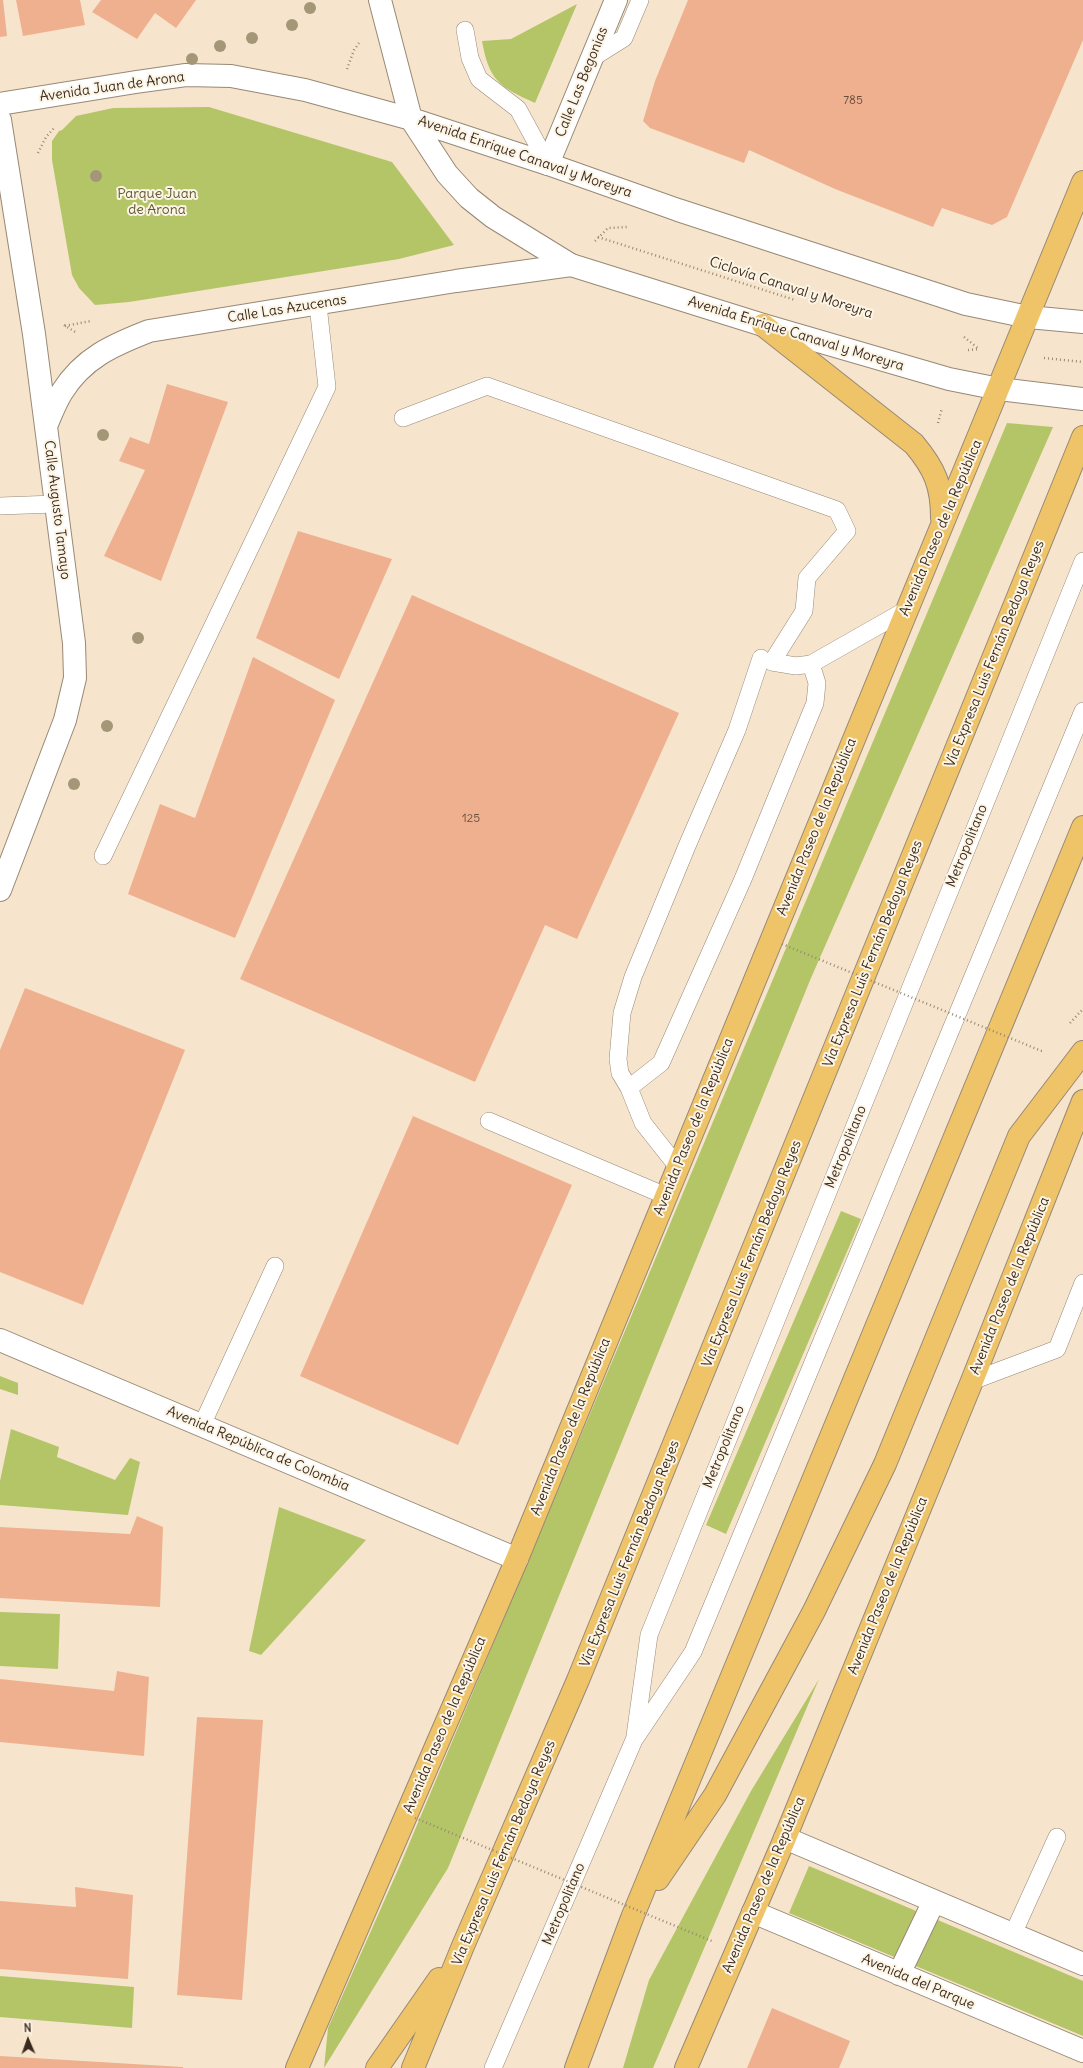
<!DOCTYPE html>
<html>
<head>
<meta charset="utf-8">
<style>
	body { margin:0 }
	#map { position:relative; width:1083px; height:2068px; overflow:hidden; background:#f6e5cc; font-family:Delius,sans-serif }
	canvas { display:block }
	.north { position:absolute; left:8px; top:2020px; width:40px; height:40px; -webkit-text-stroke:3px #fcf5e5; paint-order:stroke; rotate:358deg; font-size:11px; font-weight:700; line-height:16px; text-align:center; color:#3b2a1e }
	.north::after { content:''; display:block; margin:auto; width:14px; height:18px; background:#3b2a1e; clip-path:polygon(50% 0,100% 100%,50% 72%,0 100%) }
</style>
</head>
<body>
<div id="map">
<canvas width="1083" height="2068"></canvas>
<div class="north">N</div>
</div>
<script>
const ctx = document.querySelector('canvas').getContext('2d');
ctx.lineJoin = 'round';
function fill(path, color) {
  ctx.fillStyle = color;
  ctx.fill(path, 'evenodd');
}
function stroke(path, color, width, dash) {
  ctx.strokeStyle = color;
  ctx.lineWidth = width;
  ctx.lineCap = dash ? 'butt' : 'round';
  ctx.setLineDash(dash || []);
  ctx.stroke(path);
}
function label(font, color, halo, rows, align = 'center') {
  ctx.font = font + ' Delius,sans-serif';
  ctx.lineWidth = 4;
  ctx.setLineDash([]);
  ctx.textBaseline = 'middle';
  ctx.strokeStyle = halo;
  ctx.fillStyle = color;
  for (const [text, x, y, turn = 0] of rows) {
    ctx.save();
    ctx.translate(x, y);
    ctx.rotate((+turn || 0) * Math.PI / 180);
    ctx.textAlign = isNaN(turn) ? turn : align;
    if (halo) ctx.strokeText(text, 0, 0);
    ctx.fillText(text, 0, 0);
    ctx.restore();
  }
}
fill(new Path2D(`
	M577,4L535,103C500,87 489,81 482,41L511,39Z
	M209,107L392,162L454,245L399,259L129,302L95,305L79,288L72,275L52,160V141L59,131L62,130L76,116L113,108Z
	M1007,423L1053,427L811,978L448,1868L324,2068L328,2028L401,1863Z
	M841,1211L861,1219L726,1534L706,1525Z
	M0,1376L18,1383V1395L0,1389Z
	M11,1429L59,1447L57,1457L115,1480L130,1458L140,1462L128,1515L0,1505V1481Z
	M279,1507L366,1540L261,1655L249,1651Z
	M0,1612L60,1614L58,1669L0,1666Z
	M819,1679L653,2068H623L649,1980L751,1791Z
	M809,1866L1083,1981V2036L789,1913Z
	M0,1976L134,1987L132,2028L0,2017Z`), '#b4c568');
fill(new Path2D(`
	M0,0H3L7,36L0,37Z
	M16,0H80L85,25L23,36Z
	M101,0H196L176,28L155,13L137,39L92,12Z
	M688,0H1083V40L1007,217L992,225L942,208L933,227L835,189L749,150L744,163L650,128L643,121L655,81Z
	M167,384L228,402L161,581L104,556L145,470L119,461L130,437L149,444Z
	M298,531L392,559L339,679L256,638Z
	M412,595L679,713L577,939L545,925L475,1082L240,979Z
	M253,657L335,700L235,938L128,894L160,804L195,818Z
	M25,988L185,1050L83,1305L0,1272V1050Z
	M413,1116L572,1185L458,1445L300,1376Z
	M137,1516L163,1527L160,1607L0,1598V1527L130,1534Z
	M117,1671L149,1677L144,1756L0,1742V1679L114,1691Z
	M197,1717L263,1720L242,2000L177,1995Z
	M75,1887L133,1895L128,1979L0,1969V1901L76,1907Z
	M772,2008L850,2041L839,2068H747Z
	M0,2056L183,2067V2068H0Z`), '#efb08f');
const service = new Path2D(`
	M465,30L470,58L479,79L518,109L548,164
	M592,58L624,38L640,0
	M403,418L487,386L837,510L847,531L807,578L804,611L772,662L796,666L811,664L906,610
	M0,506L55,504
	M103,856L327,387L318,305
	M629,1088L661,1063L743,879L815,703L817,683L811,664
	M489,1121L666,1196
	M677,1166L643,1123L629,1088L620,1073L618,1059L622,1013L633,977L687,846L737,730L761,658
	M972,1381L1057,1349L1083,1283
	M202,1425L275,1266
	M635,1736L649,1635L1083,561
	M1013,1934L1057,1837
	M493,2068L634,1740L693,1652L1083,711`);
const minor = new Path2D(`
	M0,120L34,334L74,643L75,678L65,720L0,890
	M548,164L616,0
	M46,426C51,415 55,403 62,392C83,358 113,345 149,331L456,281L571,265
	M0,1340L517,1559
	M785,1838L1083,1964
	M753,1912L1083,2051
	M899,1974L934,1901`);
const tertiary = new Path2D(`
	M380,0L411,119L447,174L469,198L493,217L571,265L763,325L949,379L999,389L1083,399
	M0,104L136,82L186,75L231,76L305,90L411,119L548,164L678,210L966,304L1028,317L1083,322`);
const primary = new Path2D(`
	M763,325L914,444C935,469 942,486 942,518
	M297,2068L517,1559L1083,182
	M686,2068L785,1838L972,1381L1083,1101`);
const motorway = new Path2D(`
	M658,1879L715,1795L814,1611L885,1464L1019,1136L1083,1052
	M377,2068L439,1979
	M413,2068L463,1946L578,1680L1083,437
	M576,2068L632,1918L1083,827`);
stroke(service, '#988875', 18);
stroke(minor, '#988875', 24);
stroke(tertiary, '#988875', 24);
stroke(primary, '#988875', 24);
stroke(motorway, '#988875', 24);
stroke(new Path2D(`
	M347,69L354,50L359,43
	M38,153L46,137L55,127
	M598,237L795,300
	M595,241L608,228L627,227
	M64,325L77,333
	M65,326L91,321
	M964,337L979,349
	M968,350L979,349
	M1044,358L1083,362
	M938,423L942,408
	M1070,1023L1083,1009`), '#988875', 2.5, [1, 3]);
stroke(service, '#fff', 17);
stroke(minor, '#fff', 22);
stroke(tertiary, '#fff', 22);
stroke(primary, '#efc469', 22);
stroke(motorway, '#efc469', 22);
stroke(new Path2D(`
	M782,944L1044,1052
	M415,1818L714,1942`), '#988875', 2.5, [1, 3]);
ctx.fillStyle = '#a39778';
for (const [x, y] of [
	[310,8],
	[292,25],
	[252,38],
	[220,46],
	[192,59],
	[96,176],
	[103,435],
	[138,638],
	[107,726],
	[74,784]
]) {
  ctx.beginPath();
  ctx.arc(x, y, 6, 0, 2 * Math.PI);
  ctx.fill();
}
label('12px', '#684c3a', null, [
	["785",853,101],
	["125",471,819]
]);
label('14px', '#3b2a1e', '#fcf5e5', [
	["Calle Las Begonias",582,82,-68],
	["Avenida Juan de Arona",112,87,-8],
	["Avenida Enrique Canaval y Moreyra",525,157,19],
	["Ciclovía Canaval y Moreyra",791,288,18],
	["Calle Las Azucenas",287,309,-9],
	["Avenida Enrique Canaval y Moreyra",796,334,17],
	["Calle Augusto Tamayo",57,510,83],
	["Avenida Paseo de la República",941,528,-67],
	["Vía Expresa Luis Fernán Bedoya Reyes",995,654,-68],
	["Avenida Paseo de la República",817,827,-68],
	["Metropolitano",967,846,-68],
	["Vía Expresa Luis Fernán Bedoya Reyes",873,954,-68],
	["Avenida Paseo de la República",694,1127,-68],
	["Metropolitano",846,1147,-68],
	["Vía Expresa Luis Fernán Bedoya Reyes",752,1254,-68],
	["Avenida Paseo de la República",1010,1286,-68],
	["Avenida Paseo de la República",571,1427,-68],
	["Metropolitano",724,1447,-68],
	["Avenida República de Colombia",258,1449,23],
	["Vía Expresa Luis Fernán Bedoya Reyes",630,1554,-68],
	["Avenida Paseo de la República",888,1586,-68],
	["Avenida Paseo de la República",445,1725,-67],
	["Vía Expresa Luis Fernán Bedoya Reyes",504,1853,-67],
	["Avenida Paseo de la República",764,1885,-67],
	["Metropolitano",564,1904,-67],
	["Avenida del Parque",918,1982,23]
]);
label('14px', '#5f5834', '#fcf5e5', [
	["Parque Juan",157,194],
	["de Arona",157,210]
]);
</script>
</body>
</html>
